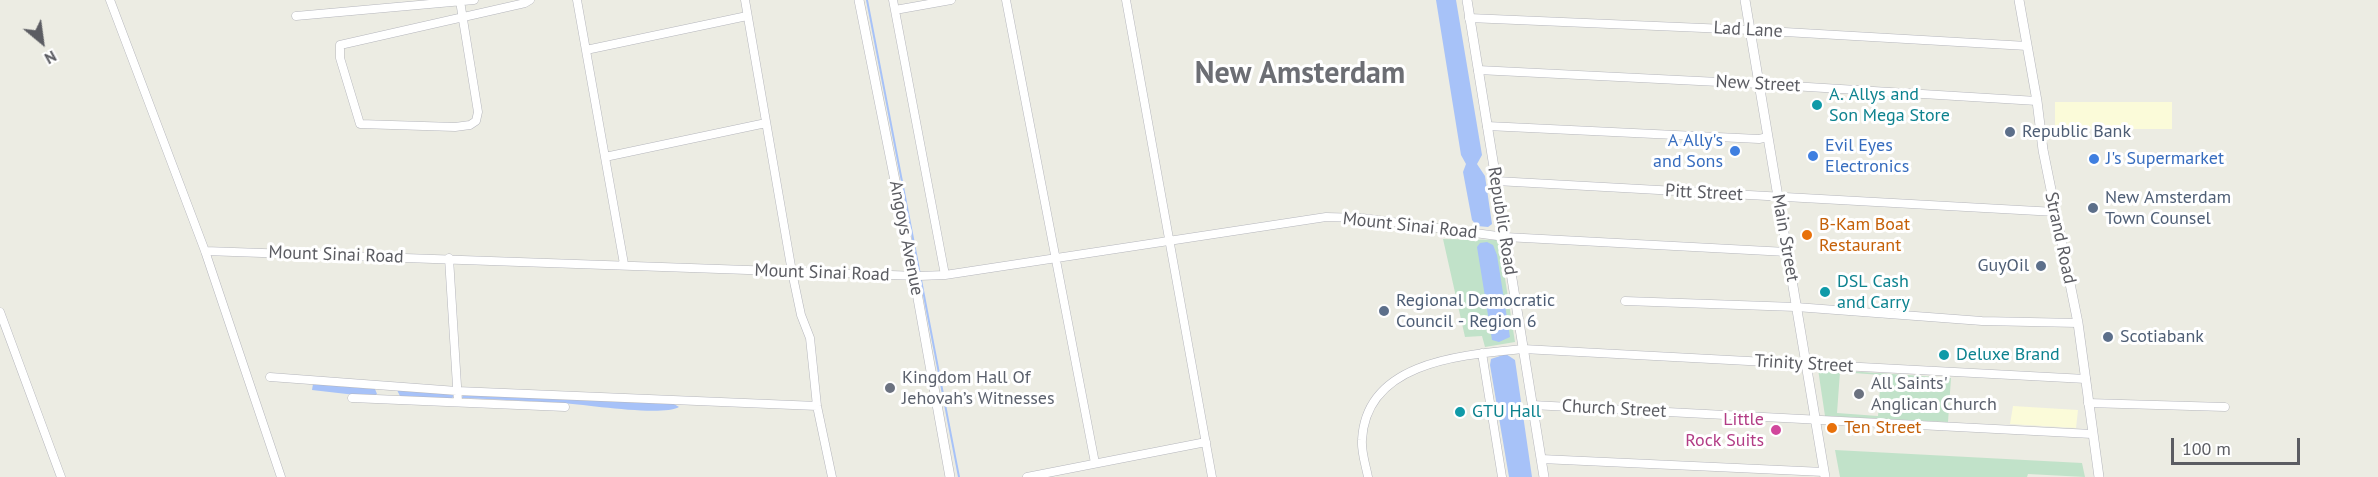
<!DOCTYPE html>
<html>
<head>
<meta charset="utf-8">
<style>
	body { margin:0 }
	#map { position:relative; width:2378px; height:477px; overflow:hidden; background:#ecece3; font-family:"PT Sans",sans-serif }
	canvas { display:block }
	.north { position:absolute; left:12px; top:12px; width:60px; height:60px; -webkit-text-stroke:4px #fff; paint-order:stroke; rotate:151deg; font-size:16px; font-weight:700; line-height:24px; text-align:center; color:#5b5c62 }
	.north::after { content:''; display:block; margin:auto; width:21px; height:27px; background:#5b5c62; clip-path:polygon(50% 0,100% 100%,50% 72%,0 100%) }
	.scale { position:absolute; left:2171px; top:438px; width:129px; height:27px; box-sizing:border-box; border:3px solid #5b5c62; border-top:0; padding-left:8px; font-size:18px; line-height:21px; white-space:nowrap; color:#5b5c62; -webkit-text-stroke:4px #fff; paint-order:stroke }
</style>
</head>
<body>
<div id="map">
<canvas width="2378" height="477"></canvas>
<div class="north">N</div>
<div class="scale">100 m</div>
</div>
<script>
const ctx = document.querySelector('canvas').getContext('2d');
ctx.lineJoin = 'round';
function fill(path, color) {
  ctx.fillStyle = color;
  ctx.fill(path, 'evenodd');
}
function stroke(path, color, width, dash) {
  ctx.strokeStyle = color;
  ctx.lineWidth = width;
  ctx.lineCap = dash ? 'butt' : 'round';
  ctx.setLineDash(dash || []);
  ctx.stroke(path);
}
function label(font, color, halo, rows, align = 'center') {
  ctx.font = font + ' "PT Sans",sans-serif';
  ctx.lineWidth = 6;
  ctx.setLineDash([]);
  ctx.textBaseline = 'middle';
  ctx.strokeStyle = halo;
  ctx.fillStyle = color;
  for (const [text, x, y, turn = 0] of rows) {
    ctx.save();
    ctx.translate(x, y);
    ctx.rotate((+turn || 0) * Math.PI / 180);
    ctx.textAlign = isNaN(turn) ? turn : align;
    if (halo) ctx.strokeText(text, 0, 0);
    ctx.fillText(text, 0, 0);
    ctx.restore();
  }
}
fill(new Path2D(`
	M2055,102H2172V129H2055Z
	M2013,406L2078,410L2076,428L2010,424Z`), '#fbfbd9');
fill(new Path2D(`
	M1443,239L1499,240L1515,342L1485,347L1482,336L1465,337Z
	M1818,369L1951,378L1948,422L1825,416ZM1840,372L1881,375L1878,416L1837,413Z
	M1835,450L2082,463L2085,477L2028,474L2027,477H1840Z`), '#c1e2c9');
fill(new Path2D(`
	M1436,0H1456L1482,155L1477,164L1485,176L1492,224L1488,227L1477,226L1472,220L1463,172L1466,164L1461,155Z
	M1487,242L1493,245L1497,255L1510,337L1499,342L1492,340L1477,247L1480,243Z
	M1506,354L1515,360L1532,477H1509L1490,365L1491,359Z
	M313,384L375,389L377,394L373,397L312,390Z
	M401,389L451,394L454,396L451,399L400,396L397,390Z
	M463,394L674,404L679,407C661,417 584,404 560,403C527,401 495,399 462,398Z`), '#a7c2f8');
stroke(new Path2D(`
	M867,0L959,477`), '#a7c2f8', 2);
const minor = new Path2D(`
	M110,0L205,251L281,477
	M577,0L624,264
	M745,0L792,272L801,315L810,338L817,406L832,477
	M893,0L945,275
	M1006,0L1095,463
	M1126,0L1212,477
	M460,1L478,112L476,121L470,125L455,127L360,124L340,58V45L525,3L530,0
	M895,10L951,0
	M296,16L474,0
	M1469,18L1750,30L2027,46
	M586,50L747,16
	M1478,70L1759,84L2037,101
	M1487,126L1759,139L1768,137
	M605,157L766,123
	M1496,181L2056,212
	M205,251L919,276L945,275L1326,217L1362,218L1505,237L1787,252
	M449,258L458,402
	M1625,301L1796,307L1982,321L2078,323
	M0,312L61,477
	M1482,353L1502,477
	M270,377L457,391L817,406
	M352,398L565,407
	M2088,403L2225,407
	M1532,405L2092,434
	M1541,459L1824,472
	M1027,477L1206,442
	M1368,477C1366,466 1361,452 1362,440C1366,361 1462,355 1523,349L2086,379`);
const tertiary = new Path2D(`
	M859,0L914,276L950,477
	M1467,0L1544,477
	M1745,0L1825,477
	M2019,0L2037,101L2043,150L2078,323L2099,477`);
stroke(minor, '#b5b6bc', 9);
stroke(tertiary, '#b5b6bc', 10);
stroke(minor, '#fff', 8);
stroke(tertiary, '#fff', 9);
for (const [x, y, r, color] of [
	[1817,105,6,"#0f9aa8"],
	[2010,132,6,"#5c6f8a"],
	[1735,151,6,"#3f7fe0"],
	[1813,156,6,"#3f7fe0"],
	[2094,159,6,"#3f7fe0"],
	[2093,208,6,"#5c6f8a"],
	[1807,235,6,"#e8710a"],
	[2041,266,6,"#5c6f8a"],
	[1825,292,6,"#0f9aa8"],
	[1384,311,6,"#5c6f8a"],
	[2108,337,6,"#5c6f8a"],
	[1944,355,6,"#0f9aa8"],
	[890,388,6,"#6b7280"],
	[1859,394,6,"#6b7280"],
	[1460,412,6,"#0f9aa8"],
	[1832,428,6,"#e8710a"],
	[1776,430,6,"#d1479c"]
]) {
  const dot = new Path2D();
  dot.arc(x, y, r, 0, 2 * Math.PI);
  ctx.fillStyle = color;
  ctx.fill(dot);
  stroke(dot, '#fff', 2);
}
label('18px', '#5b5c62', '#fff', [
	["Lad Lane",1748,30,3],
	["New Street",1758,84,3],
	["Pitt Street",1704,193,3],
	["Republic Road",1502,221,81],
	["Mount Sinai Road",1410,226,6],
	["Angoys Avenue",906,238,79],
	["Main Street",1785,238,80],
	["Strand Road",2060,238,78],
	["Mount Sinai Road",336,255,2],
	["Mount Sinai Road",822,273,2],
	["Trinity Street",1804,364,3],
	["Church Street",1614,409,3]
]);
label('18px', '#0d838f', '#fff', [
	["A. Allys and",1829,95],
	["Son Mega Store",1829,116],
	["DSL Cash",1837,282],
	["and Carry",1837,303],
	["Deluxe Brand",1956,355],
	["GTU Hall",1472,412]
], 'left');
label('18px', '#4e5e75', '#fff', [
	["Republic Bank",2022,132],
	["New Amsterdam",2105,198],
	["Town Counsel",2105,219],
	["GuyOil",2029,266,"right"],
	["Regional Democratic",1396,301],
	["Council - Region 6",1396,322],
	["Scotiabank",2120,337]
], 'left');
label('18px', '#366cbe', '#fff', [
	["A Ally's",1723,141,"right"],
	["and Sons",1723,162,"right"],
	["Evil Eyes",1825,146],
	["Electronics",1825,167],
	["J's Supermarket",2106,159]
], 'left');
label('18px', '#c56008', '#fff', [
	["B-Kam Boat",1819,225],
	["Restaurant",1819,246],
	["Ten Street",1844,428]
], 'left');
label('18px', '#5b616d', '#fff', [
	["Kingdom Hall Of",902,378],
	["Jehovah’s Witnesses",902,399],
	["All Saints'",1871,384],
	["Anglican Church",1871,405]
], 'left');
label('18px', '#b23c85', '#fff', [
	["Little",1764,420],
	["Rock Suits",1764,441]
], 'right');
label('bold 30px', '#6c6e74', '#fff', [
	["New Amsterdam",1300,74]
]);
</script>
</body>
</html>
